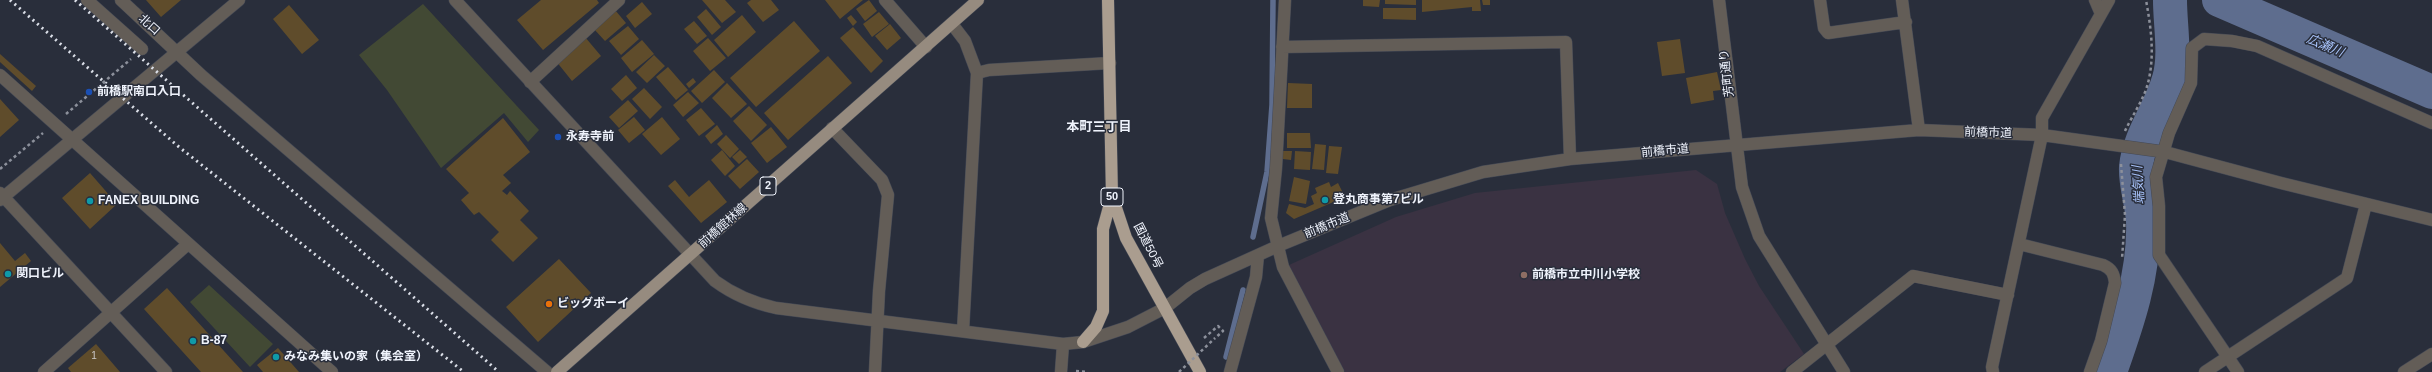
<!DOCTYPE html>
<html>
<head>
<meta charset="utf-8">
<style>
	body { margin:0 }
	canvas { display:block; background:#292e3b }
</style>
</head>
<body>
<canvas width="2432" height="372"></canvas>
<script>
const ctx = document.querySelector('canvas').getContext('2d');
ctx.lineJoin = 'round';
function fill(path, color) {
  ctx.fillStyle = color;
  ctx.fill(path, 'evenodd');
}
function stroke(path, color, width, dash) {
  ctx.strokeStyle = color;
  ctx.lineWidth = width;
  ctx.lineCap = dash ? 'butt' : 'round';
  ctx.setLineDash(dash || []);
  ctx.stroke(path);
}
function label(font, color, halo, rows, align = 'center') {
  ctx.font = font + ' Arial,"Noto Sans JP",sans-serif';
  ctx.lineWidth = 3;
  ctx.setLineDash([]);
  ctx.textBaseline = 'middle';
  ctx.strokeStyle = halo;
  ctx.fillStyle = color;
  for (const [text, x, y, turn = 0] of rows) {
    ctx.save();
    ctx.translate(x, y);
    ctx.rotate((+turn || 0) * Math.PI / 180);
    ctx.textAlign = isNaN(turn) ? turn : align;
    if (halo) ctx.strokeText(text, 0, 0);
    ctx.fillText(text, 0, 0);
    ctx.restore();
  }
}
fill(new Path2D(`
	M1696,170L1717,184L1725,213L1745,259L1759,286L1804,354L1780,372H1345L1289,265L1396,217L1475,193Z`), '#3a3242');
fill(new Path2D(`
	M423,4L539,130L528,142L504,113L441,168L387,90L359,55Z
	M209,285L273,344L250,367L190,302Z`), '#424934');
stroke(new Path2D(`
	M1253,237L1267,172L1272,105L1273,0
	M1226,357L1243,290`), '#5e6d8e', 5.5);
stroke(new Path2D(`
	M2219,0L2432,92
	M2110,372C2127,324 2145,273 2143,221C2142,203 2135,184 2136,167C2139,135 2161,109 2169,79C2176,55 2170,25 2170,0`), '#5e6d8e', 34);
fill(new Path2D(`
	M146,0H181L161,17Z
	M541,0H597L599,3L543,50L517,20Z
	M702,0H725L736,12L722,23Z
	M751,0H771L779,10L763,22L747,3Z
	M825,0H863L840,19Z
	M869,0L877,11L865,21L856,9Z
	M1363,0H1380L1379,7L1363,6Z
	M1385,0H1416V5L1385,4Z
	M1422,0H1480L1481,11H1472V7L1422,12Z
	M1482,0H1490V5H1483Z
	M642,2L652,14L635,28L626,16Z
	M289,5L319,40L302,54L273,19Z
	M1383,8H1416V20L1383,19Z
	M706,9L721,27L712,35L697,17Z
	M615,10L626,23L605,41L594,29Z
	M879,12L889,24L872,37L863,24Z
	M742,15L756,32L728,57L714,40Z
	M851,15L857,22L853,26L847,18Z
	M694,21L707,36L697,44L684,29Z
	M794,21L820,51L756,107L730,78Z
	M890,24L901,38L887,50L875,36Z
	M628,26L639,39L621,55L609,41Z
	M853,27L883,61L871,73L840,38Z
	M585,37L601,56L572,81L556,61Z
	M708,38L726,58L710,71L693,51Z
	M1680,39L1685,73L1662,76L1657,42Z
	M642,40L654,54L632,72L621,58Z
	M0,54L36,86L32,91L0,62Z
	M654,55L665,66L647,83L636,72Z
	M828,56L852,83L788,140L764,113Z
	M668,67L688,90L676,100L656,77Z
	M714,70L725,82L702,103L691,91Z
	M1717,72L1721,90L1713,91L1714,100L1691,104L1686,78Z
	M626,75L637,88L622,101L611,89Z
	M693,78L696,82L689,88L686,84Z
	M727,83L747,104L731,118L712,98Z
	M1288,83L1312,84V108H1287Z
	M644,88L662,107L650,119L632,99Z
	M688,92L699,103L683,117L673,105Z
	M0,99L19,120L0,137Z
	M628,100L638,111L619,128L609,117Z
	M749,106L767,125L751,141L733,121Z
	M701,108L715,124L699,136L686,120Z
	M634,117L645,130L629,143L618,130Z
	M662,117L680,139L661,155L642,134Z
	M503,118L530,152L503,175L511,183L502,191L507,195L510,191L529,211L520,220L538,238L513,262L491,240L499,232L479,212L474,215L461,200L469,193L446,169Z
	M717,125L723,134L711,144L705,136Z
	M771,127L787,147L767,163L751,143Z
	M1287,133H1310L1311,148H1287Z
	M726,135L739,149L730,158L717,144Z
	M1315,144L1326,145L1324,170L1312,169Z
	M1329,146L1342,147L1338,174L1326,173Z
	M722,150L735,166L725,176L711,160Z
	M740,150L747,157L739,164L732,157Z
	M1283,151H1292L1291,160L1283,159Z
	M1295,151L1311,152L1310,170L1294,169Z
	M747,159L759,172L740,189L728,176Z
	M90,173L117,204L90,229L62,198Z
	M1294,177L1310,181L1306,204L1289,201Z
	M675,180L689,197L709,180L727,202L701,223L668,186Z
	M1329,182L1331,187L1338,183L1345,197L1294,219L1286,213L1289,204L1305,208L1314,204L1311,196L1317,193L1315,188Z
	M0,243L15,261L25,253L31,261L0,287Z
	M559,259L591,293L538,342L506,307Z
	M167,288L243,372H201L144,309Z
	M96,344L120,372H71L68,368Z
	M278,348L299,372H263L257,365Z`), '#5f4c2b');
const minor = new Path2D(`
	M87,0L142,49
	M121,0L201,75L547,372
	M455,0L715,281C734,295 753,303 776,308L1063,344L1083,342L1128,327L1165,308L1190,288L1205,279L1278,246L1390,200L1483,172L1570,159L1919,130L2042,135L2165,152L2281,183L2432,220
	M885,0L926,47
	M1285,0L1276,168L1271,218L1283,267L1338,372
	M1719,0L1742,187L1759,236L1844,372
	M1820,0L1824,28L1828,33L1906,22
	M1902,0L1919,130
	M2095,0L2101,14
	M952,24L965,41L977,73L963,331
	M1282,47L1566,42L1570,159
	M977,73L989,70L1110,63
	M0,75L332,372
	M530,82L619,0
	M832,128L882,180L888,195L879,291L875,372
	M0,193L166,372
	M0,200L239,0
	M2019,244L2103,265C2112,269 2114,274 2115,283L2101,341L2090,372
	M44,372L188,244
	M1061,372L1063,344
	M1230,372L1256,277L1258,255
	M1792,372L1913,276L2008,295
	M1993,372L1992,367L2042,135V118L2109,0
	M2205,372L2347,278L2366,204
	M2238,372L2159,255V206L2156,177L2169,133L2191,83L2192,48L2204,39L2232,41L2257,46L2432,123
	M2404,372L2432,354`);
const major = new Path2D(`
	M557,372L978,0`);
const highway = new Path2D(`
	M1108,0L1112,196L1126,238L1200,372
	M1083,342L1096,327L1103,311V229L1112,196`);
stroke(minor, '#454a56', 13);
stroke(major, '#454a56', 13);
stroke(highway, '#454a56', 13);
stroke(new Path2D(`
	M66,114L131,59
	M2125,131C2132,116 2144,99 2148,83C2155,55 2151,28 2146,0
	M2121,164L2125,215L2122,259
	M0,169L43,133
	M1204,338L1218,326L1223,331L1214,339
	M1076,371L1088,372`), '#8c909b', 2.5, [3, 3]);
stroke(minor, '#635d57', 12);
stroke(major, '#968b7f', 12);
stroke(highway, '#aa9d8f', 12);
stroke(new Path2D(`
	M10,0L179,147L464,372
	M75,0L499,372`), '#dadee7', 3, [2, 4]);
stroke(new Path2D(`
	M1179,372L1214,339`), '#8c909b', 2.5, [3, 3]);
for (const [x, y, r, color] of [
	[89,92,4,"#1a4fb4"],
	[558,137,4,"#1a4fb4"],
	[1325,200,4,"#0f9aa8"],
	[90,201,4,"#0f9aa8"],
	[8,274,4,"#0f9aa8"],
	[1524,275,4,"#8d6e63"],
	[549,304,4,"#e8710a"],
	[193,341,4,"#0f9aa8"],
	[276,357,4,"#0f9aa8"]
]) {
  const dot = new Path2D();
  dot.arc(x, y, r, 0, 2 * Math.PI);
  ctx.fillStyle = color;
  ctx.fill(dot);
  stroke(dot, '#292e3b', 1.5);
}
label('10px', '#cbc9c8', null, [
	["1",94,356]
]);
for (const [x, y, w] of [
	[768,186,16],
	[1112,197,22]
]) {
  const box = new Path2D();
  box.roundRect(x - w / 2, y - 9, w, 18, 3);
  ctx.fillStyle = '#292e3b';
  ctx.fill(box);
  stroke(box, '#eff3fc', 1);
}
label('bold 11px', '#eff3fc', null, [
	["2",768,186],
	["50",1112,197]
]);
label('12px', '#eff3fc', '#292e3b', [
	["北口",149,25,42],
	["芳町通り",1727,73,-97],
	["前橋市道",1988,133,2],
	["前橋市道",1665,151,-5],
	["前橋館林線",723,226,-42],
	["前橋市道",1327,226,-22],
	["国道50号",1148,246,63]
]);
label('bold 12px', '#eff3fc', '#292e3b', [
	["前橋駅南口入口",97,92],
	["永寿寺前",566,137],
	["登丸商事第7ビル",1333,200],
	["FANEX BUILDING",98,201],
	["関口ビル",16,274],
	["前橋市立中川小学校",1532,275],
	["ビッグボーイ",557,304],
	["B-87",201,341],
	["みなみ集いの家（集会室）",284,357]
], 'left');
label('italic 13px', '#a9c4fc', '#292e3b', [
	["広瀬川",2325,46,23],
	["端気川",2139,185,-94]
]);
label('bold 13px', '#eff3fc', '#292e3b', [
	["本町三丁目",1099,127]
]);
</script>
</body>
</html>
